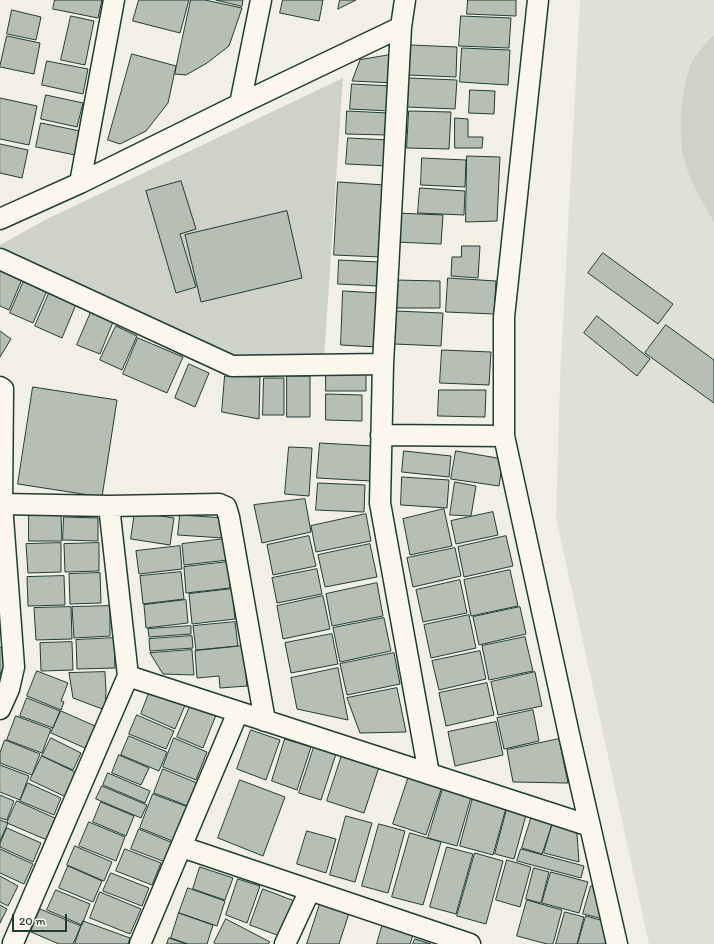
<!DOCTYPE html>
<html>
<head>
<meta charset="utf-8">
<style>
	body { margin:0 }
	#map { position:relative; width:714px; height:944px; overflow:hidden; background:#f2f0e5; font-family:Itim,sans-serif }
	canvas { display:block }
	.scale { position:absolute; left:12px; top:914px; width:55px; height:18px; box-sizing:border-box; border:2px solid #1f3d34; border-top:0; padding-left:5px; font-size:12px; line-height:14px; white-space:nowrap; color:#1f3d34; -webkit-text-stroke:3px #fbf7ec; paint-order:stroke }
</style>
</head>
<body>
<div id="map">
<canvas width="714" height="944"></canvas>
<div class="scale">20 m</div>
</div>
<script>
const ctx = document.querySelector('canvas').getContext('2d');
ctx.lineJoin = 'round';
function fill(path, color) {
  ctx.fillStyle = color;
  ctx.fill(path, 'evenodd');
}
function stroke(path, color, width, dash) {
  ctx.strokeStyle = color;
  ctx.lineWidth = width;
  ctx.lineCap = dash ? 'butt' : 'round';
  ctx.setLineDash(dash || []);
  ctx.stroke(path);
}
fill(new Path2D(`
	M580,0H714V944H649L556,518L560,380Z`), '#e0e1d6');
fill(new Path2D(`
	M714,35V222C702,201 688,179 683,155C678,129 681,89 691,64C696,53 706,43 714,35Z
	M343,78L324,358L236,363L0,247V245L47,219Z`), '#cfd2c8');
const building = new Path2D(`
	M55,0H102L98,18L53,9Z
	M139,0H189L180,33L133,21Z
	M191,0H205L242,8L229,46L207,63L186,75L175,74Z
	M216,0H243L242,6Z
	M283,0H323L319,21L280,13Z
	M340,0H356L338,9Z
	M468,0H516V16L467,14Z
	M12,10L41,17L36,40L7,34Z
	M71,16L94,21L85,65L61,60Z
	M461,16L511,18L509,48L459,46Z
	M7,36L40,43L34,74L0,67Z
	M410,45L457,47L456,77L408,75Z
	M462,48L510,50L508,85L460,82Z
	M132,54L176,66L168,103L146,131L120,144L108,140Z
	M396,54L394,83L352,81L360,60Z
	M47,61L88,69L83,94L42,85Z
	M409,78L457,80L455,109L407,107Z
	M352,84L392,86L390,111L350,109Z
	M470,90L495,91L494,114L469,113Z
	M46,95L83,103L77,127L41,119Z
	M0,98L37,106L29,145L0,139Z
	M347,111L388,113L387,135L346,134Z
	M409,111L451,112L449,149L407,148Z
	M455,118L468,119V137H483L482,148H455Z
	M41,123L80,131L75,155L36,147Z
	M348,138L390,140L389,166L346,164Z
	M0,144L28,150L22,178L0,173Z
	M467,156L500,157L497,221L466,222Z
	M422,158L466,160L465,187L421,185Z
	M181,181L196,229L180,234L196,287L176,293L146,191Z
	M338,182L385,185L381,257L334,255Z
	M420,188L465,191L464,215L418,213Z
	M287,211L302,278L201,302L185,235Z
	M396,213L443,215L441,244L395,242Z
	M462,246H480L478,278L451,276L452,257H461Z
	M603,253L673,304L658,324L588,273Z
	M339,260L379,262L378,286L338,284Z
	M0,270L22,279L9,310L0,306Z
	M26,276L49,286L33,323L10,313Z
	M448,278L496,281L494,314L446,312Z
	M394,280L440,281V308H394Z
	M50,291L77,302L62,338L35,326Z
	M343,291L379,293L377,347L341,345Z
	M395,311L443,313L441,346L394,344Z
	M91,312L113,322L100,354L77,345Z
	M597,316L650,359L637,376L584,333Z
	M666,325L714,360V403L645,353Z
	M116,326L137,336L122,370L100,360Z
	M0,331L11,339L0,357Z
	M138,338L183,357L167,393L123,374Z
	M442,350L491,352L489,385L440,383Z
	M189,364L209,373L195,407L175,398Z
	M326,366H366V391H326Z
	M225,376L260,377L259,419L222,412Z
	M287,376H310V417H287Z
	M264,378H284V415H263Z
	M33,387L117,400L102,497L18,484Z
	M439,390H486L485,417L438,416Z
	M326,394L362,395V421L326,420Z
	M320,443L373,446L371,481L317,478Z
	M289,447L312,448L309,496L285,494Z
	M404,451L451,456L449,477L402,472Z
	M456,451L503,459L499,486L451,479Z
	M402,477L449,480L447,508L401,505Z
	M455,482L476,486L471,516L450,515Z
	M318,483L365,485L364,512L316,510Z
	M305,499L311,532L262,543L254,505Z
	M444,509L452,546L410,555L403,519Z
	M135,512L174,518L170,545L131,539Z
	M493,512L498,535L456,544L451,521Z
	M366,514L371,541L316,552L311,526Z
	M29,515H61L62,541H29Z
	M180,515L225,518L223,538L178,535Z
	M64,517L98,518V541L63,540Z
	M309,536L316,566L273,575L267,545Z
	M506,536L513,566L464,577L458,547Z
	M225,539L228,560L184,565L182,544Z
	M61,543V572L28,573L26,544Z
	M99,543V571L65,572L64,544Z
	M370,544L377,577L325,587L318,555Z
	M180,546L182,569L139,574L136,551Z
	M455,548L461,576L413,587L407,558Z
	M228,562L230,588L186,593L184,567Z
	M317,569L322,594L277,603L272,578Z
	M510,570L518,606L471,616L464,580Z
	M181,572L184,599L143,604L140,576Z
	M100,573L101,603L70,604L69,574Z
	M64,576L65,605L28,606L27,577Z
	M460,580L467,613L423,622L416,590Z
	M377,583L383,616L332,626L326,594Z
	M232,589L235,619L192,624L189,594Z
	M323,596L330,629L283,639L277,606Z
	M186,600L188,623L146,628L144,605Z
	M110,606V636L74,638L72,607Z
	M71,607L72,639L36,640L34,608Z
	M520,607L526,634L479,645L473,617Z
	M469,615L476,648L431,658L424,625Z
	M384,618L391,651L340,662L333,628Z
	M235,622L238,646L196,650L193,626Z
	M191,626V634L149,637L148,629Z
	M332,634L338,664L291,673L285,643Z
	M192,636L193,648L150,651L149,639Z
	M525,637L533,671L489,680L482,646Z
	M114,638L115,668L77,669L76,640Z
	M72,642L73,670L41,671L40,643Z
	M243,646L247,686L220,688L219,676L197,678L195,651Z
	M0,647L10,652L0,675Z
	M192,650L194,675L163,674L150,653Z
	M480,651L486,679L439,690L432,661Z
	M394,653L400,684L347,695L340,664Z
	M338,668L348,720L297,709L291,678Z
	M37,671L68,683L61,701L64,702L61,710L27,696Z
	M105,672L106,692L105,710L73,698L69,673Z
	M535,672L542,706L498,715L491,682Z
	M487,683L494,715L446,726L439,693Z
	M151,688L186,703L175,729L141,714Z
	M397,688L406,732L360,733L347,698Z
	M27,698L60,711L53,728L20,716Z
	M191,704L216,715L203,748L177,737Z
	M533,710L539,741L504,749L497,718Z
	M61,711L95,726L85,748L51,733Z
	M137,715L174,731L166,749L129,734Z
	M16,716L51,729L42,753L7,740Z
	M496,722L503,755L455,766L448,732Z
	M251,730L280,740L266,780L237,769Z
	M129,736L167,752L159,771L121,755Z
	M51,738L81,753L73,770L42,756Z
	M174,738L207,752L196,780L163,767Z
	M285,739L311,747L297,790L272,781Z
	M559,739L568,783L513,782L507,750Z
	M5,740L40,754L32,775L0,763V753Z
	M314,747L336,754L321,800L299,793Z
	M119,755L149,768L141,785L112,773Z
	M342,755L379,767L364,813L327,801Z
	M42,756L77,773L66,797L30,780Z
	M0,765L29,776L20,800L0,792Z
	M163,769L197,783L188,806L154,793Z
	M108,773L150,791L145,803L103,785Z
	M409,776L442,787L426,835L393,824Z
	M240,780L285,797L263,856L218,838Z
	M28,783L61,798L54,815L20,801Z
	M444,785L472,794L457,846L428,838Z
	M102,786L147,805L141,818L96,799Z
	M153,794L188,807L175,842L140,828Z
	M0,795L14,801L7,820L0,818Z
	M473,798L506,808L493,855L460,846Z
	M17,801L57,819L47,840L7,823Z
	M101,802L134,816L126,836L93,822Z
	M507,809L526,815L514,859L495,854Z
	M533,812L554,819L542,854L522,848Z
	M346,816L372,823L355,882L330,875Z
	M554,818L577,834L579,862L544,853Z
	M0,820L8,823L0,841Z
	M89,822L125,837L116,861L79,846Z
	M379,824L405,831L388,893L362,886Z
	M7,828L41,843L33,862L0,847V844Z
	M139,829L173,843L165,862L131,849Z
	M307,831L336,839L326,873L297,864Z
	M410,833L441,842L423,905L392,897Z
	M75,846L112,862L104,881L67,865Z
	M447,847L473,854L456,914L430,907Z
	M0,849L33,864L24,884L0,873Z
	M125,849L161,863L152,885L116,871Z
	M521,849L584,866L581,878L517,861Z
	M475,853L503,861L486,924L457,916Z
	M507,860L531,867L520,907L496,900Z
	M68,866L102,881L93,902L59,888Z
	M200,867L233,878L225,900L193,889Z
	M534,868L549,872L541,903L526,899Z
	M551,872L588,882L579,913L542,903Z
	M111,873L149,888L142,906L103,891Z
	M0,876L18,886L8,906L0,902Z
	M238,879L260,886L247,923L226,915Z
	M591,886L602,889L608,920L583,914Z
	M188,888L225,901L217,926L179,913Z
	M263,889L297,902L285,938L250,925Z
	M56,890L90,904L82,925L47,910Z
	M100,892L141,909L130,934L90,918Z
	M527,900L562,910L553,944H547L517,936Z
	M320,904L349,913L339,944H307Z
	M0,905L7,909L0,923Z
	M40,909L81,926L73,944H59L31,932Z
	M565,912L584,917L577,944H556Z
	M179,913L213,925L207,944H188L171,938Z
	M586,916L611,923L605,944H578Z
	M226,919L270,942L268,944H216L214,943Z
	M83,921L130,938L128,944H75Z
	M383,923L414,932L410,944H377Z
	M169,938L186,944H167Z
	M415,939L431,944H413Z`);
fill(building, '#b7beb3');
stroke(building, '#1f3d34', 1);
const street = new Path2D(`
	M405,0L401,27L383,364L380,503L429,774
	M538,0L504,317V436L570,739L617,944
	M240,104L261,0
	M80,183L114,0
	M0,219L80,183L240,104L401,27
	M0,259L232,366L383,364
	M0,387L3,389L2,504L14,667L9,689L0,709
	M381,435L504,436
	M2,504L109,506L219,504L226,507L229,517L265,721
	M128,676L590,826
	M182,847L470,944
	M13,943L128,676L109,506
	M140,944L238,712
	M285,944L310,890`);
stroke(street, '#1f3d34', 23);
stroke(street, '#fbf7ec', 20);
</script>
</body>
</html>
